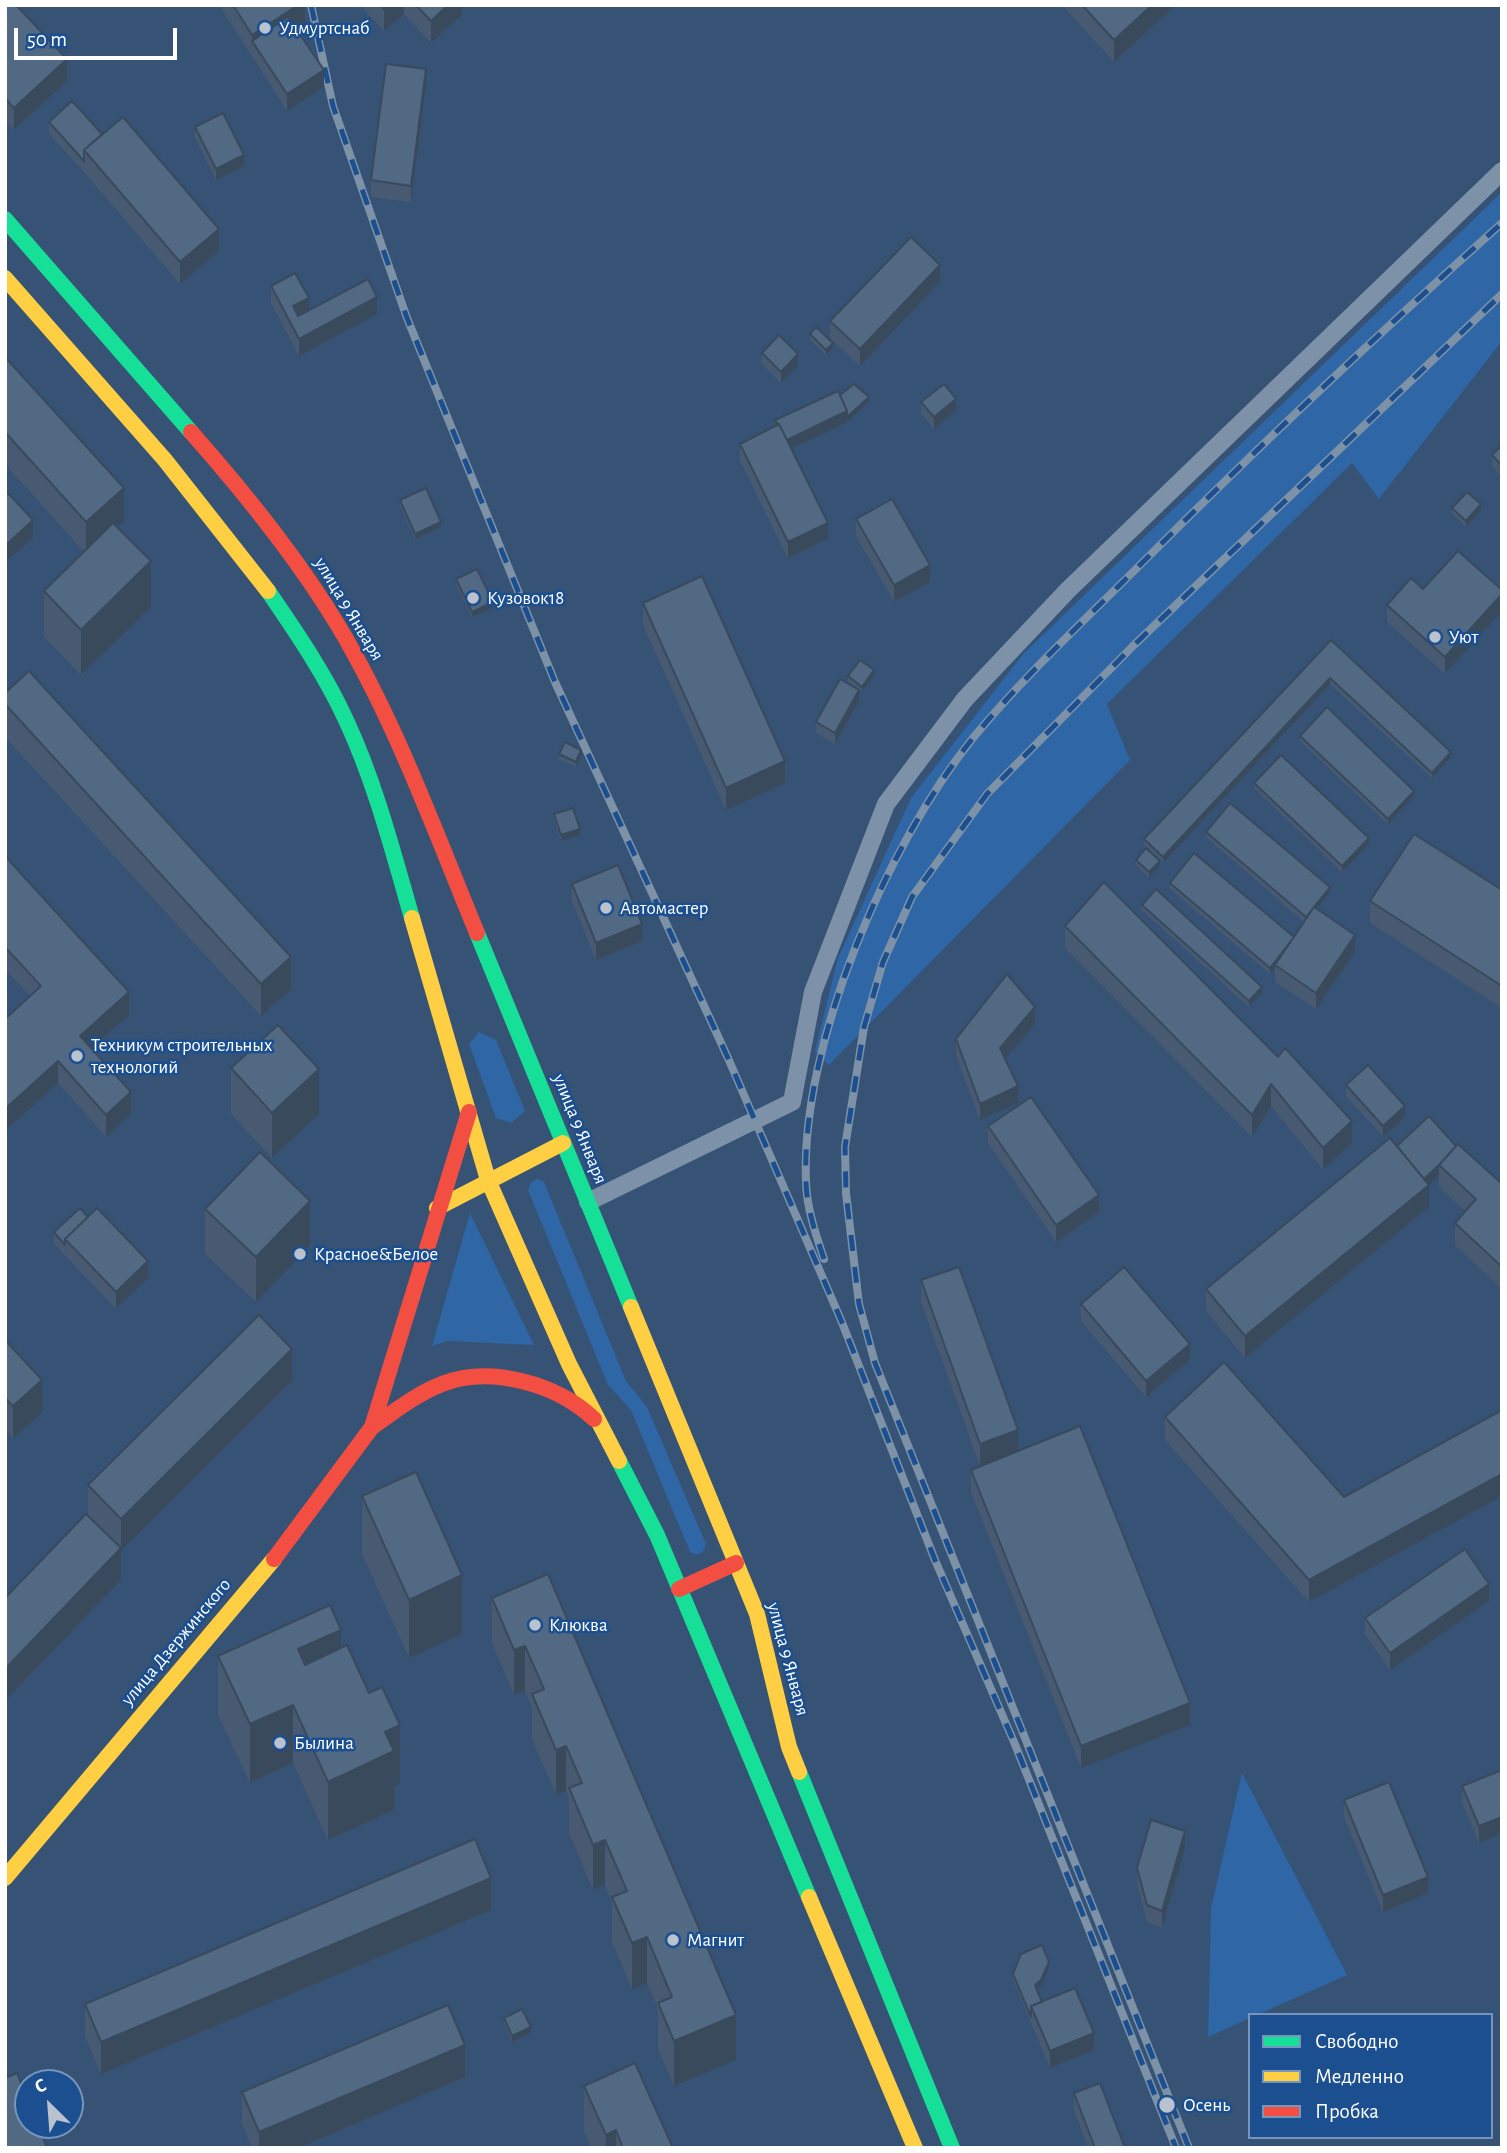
<!DOCTYPE html>
<html>
<head>
<meta charset="utf-8">
<style>
	body { margin:0 }
	#map { position:relative; width:1507px; height:2153px; overflow:hidden; background:#365274; font-family:"Alegreya Sans",sans-serif }
	canvas { display:block }
	.frame { position:absolute; inset:0; border:7px solid #fff; pointer-events:none }
	.legend { position:absolute; left:1248px; top:2013px; width:245px; height:126px; box-sizing:border-box; background:#1b4f8f; border:2px solid #7695bc; margin:0; padding:9px 12px; list-style:none; font-size:21px; color:#fff }
	.legend li { display:flex; align-items:center; gap:14px; height:35px }
	.legend b { width:35px; border:2px solid #7695bc }
	.north { position:absolute; left:14px; top:2069px; width:70px; height:70px; box-sizing:border-box; background:#1b4f8f; border:2px solid #7695bc; border-radius:50%; rotate:335deg; font-size:19px; font-weight:700; line-height:28px; text-align:center; color:#fff }
	.north::after { content:''; display:block; margin:auto; width:24px; height:32px; background:#b9c2ce; clip-path:polygon(50% 0,100% 100%,50% 72%,0 100%) }
	.scale { position:absolute; left:14px; top:28px; width:163px; height:32px; box-sizing:border-box; border:4px solid #fff; border-top:0; padding-left:9px; font-size:21px; line-height:24px; white-space:nowrap; color:#fff; -webkit-text-stroke:5px #1b4f8f; paint-order:stroke }
</style>
</head>
<body>
<div id="map">
<canvas width="1507" height="2153"></canvas>
<div class="frame"></div>
<ul class="legend">
<li><b style="height:9px;background:#16e098"></b>Свободно</li>
<li><b style="height:9px;background:#ffcf43"></b>Медленно</li>
<li><b style="height:9px;background:#f24e42"></b>Пробка</li>
</ul>
<div class="north">С</div>
<div class="scale">50 m</div>
</div>
<script>
const ctx = document.querySelector('canvas').getContext('2d');
ctx.lineJoin = 'round';
function fill(path, color) {
  ctx.fillStyle = color;
  ctx.fill(path, 'evenodd');
}
function stroke(path, color, width, dash) {
  ctx.strokeStyle = color;
  ctx.lineWidth = width;
  ctx.lineCap = dash ? 'butt' : 'round';
  ctx.setLineDash(dash || []);
  ctx.stroke(path);
}
function label(font, color, halo, rows, align = 'center') {
  ctx.font = font + ' "Alegreya Sans",sans-serif';
  ctx.lineWidth = 5;
  ctx.setLineDash([]);
  ctx.textBaseline = 'middle';
  ctx.strokeStyle = halo;
  ctx.fillStyle = color;
  for (const [text, x, y, turn = 0] of rows) {
    ctx.save();
    ctx.translate(x, y);
    ctx.rotate((+turn || 0) * Math.PI / 180);
    ctx.textAlign = isNaN(turn) ? turn : align;
    if (halo) ctx.strokeText(text, 0, 0);
    ctx.fillText(text, 0, 0);
    ctx.restore();
  }
}
fill(new Path2D(`
	M1502,192V341L1379,499L1352,463L1107,704L1130,760L829,1065L815,1051L838,958L911,798L1023,654Z
	M479,1032L496,1040L525,1111L511,1123L496,1118L469,1044Z
	M538,1179L544,1182L626,1381L647,1407L706,1544L703,1552L697,1555L690,1552L631,1410L608,1385L528,1190L531,1182Z
	M470,1213L534,1345L447,1341L432,1346Z
	M1242,1773L1347,1975L1257,2015H1250V2018L1208,2037L1211,1908Z`), '#2f66a5');
stroke(new Path2D(`
	M588,1202L792,1102L813,992L886,804L965,699L1068,590L1502,171`), '#7d92a8', 18);
stroke(new Path2D(`
	M5,219L191,432
	M268,591C296,632 325,674 346,720C375,782 393,852 412,918
	M477,933L631,1307
	M619,1461L657,1535L809,1897
	M799,1772L952,2148`), '#16e098', 16);
stroke(new Path2D(`
	M5,278L165,460L268,591
	M412,918L488,1180L569,1364L619,1461
	M437,1208L563,1143
	M631,1307L757,1614L789,1747L799,1772
	M5,1878L274,1559
	M809,1897L915,2148`), '#ffcf43', 16);
stroke(new Path2D(`
	M191,432C245,493 297,557 339,627C396,723 434,829 477,933
	M372,1427C394,1412 416,1394 442,1384C491,1365 557,1384 594,1419
	M274,1559L372,1427L469,1112
	M679,1589L736,1563`), '#f24e42', 16);
const rail = new Path2D(`
	M311,5L333,106L407,318L555,682L728,1058L841,1320L935,1560L1014,1742L1176,2148
	M824,1259C816,1235 807,1209 806,1183C800,1044 887,845 973,738C1024,676 1084,621 1141,564C1258,447 1378,334 1502,223
	M1189,2148L875,1363L859,1304L846,1193L845,1147L864,1027L883,962L912,897L987,794L1134,645L1502,294`);
stroke(rail, '#7e92a7', 8);
stroke(rail, '#1b4f8f', 5, [16]);
fill(new Path2D(`
	M5,5L67,81L14,130L5,121Z
	M219,5H305V23L296,29L324,87L287,111Z
	M360,5H462V15L431,43L404,14L384,31Z
	M1062,5H1176L1114,62Z
	M426,86L411,202L371,197V180Z
	M49,122L102,134L219,251L180,284L84,172L49,134Z
	M195,127L244,166L216,180L195,138Z
	M940,282L860,366L830,338V321Z
	M271,286L309,311L377,314L299,356L271,303Z
	M810,334L833,348L826,355L810,340Z
	M762,353L798,366L781,383L762,364Z
	M5,357L124,521L117,527L151,607L81,675L44,637V591L84,552L5,464Z
	M840,395L869,402L847,422L791,449L828,539L788,559L740,461V444L775,426V420Z
	M921,402L956,410L934,429L921,414Z
	M1502,445V477L1492,467V455Z
	M400,500L441,527L415,539L400,506Z
	M1452,508L1481,510L1466,527L1452,514Z
	M856,519L930,582L894,602L856,536Z
	M456,579L493,608L472,617L456,585Z
	M1423,589L1502,590L1445,674L1387,622V605Z
	M643,603L785,783L726,810L643,625Z
	M1331,640L1451,757L1432,778L1330,684L1163,863L1144,845V839Z
	M874,675L862,692L859,690V701L835,744L816,733V722L858,689L848,682V676Z
	M5,693L291,989L261,1016L5,737Z
	M1300,736L1414,796L1388,824L1300,741Z
	M559,754L581,756L576,767L559,759Z
	M1254,783L1369,844L1342,872L1254,788Z
	M554,814L580,835L561,841L554,820Z
	M1206,832L1330,892L1317,909L1355,952L1316,1009L1275,982V968L1270,974L1170,889V883L1294,937L1304,922L1206,837Z
	M5,856L129,1015L92,1048L131,1114L106,1137L58,1083L30,996L5,969Z
	M1136,860L1160,866L1149,878L1136,866Z
	M572,884L642,941L596,960L572,901Z
	M1502,890V1008L1370,923V901Z
	M1142,905L1262,993L1249,1007L1142,910Z
	M1065,926L1278,1057L1352,1143L1323,1170L1271,1106L1252,1137L1065,948Z
	M1035,1024L1005,1059L1018,1103L980,1120L956,1056V1039Z
	M231,1068L319,1114L272,1158L231,1114Z
	M1346,1085L1405,1117L1383,1137L1346,1096Z
	M988,1126L1099,1212L1056,1242L988,1143Z
	M1397,1146H1456L1502,1184V1289L1455,1245V1223L1465,1211L1439,1187V1176L1429,1186V1207L1245,1358L1206,1311V1289Z
	M205,1209L310,1246L256,1302L205,1254Z
	M88,1217L148,1278L116,1309L54,1244V1232Z
	M921,1280L1018,1451L1190,1725L1081,1768L971,1492V1470L980,1466L921,1302Z
	M1081,1304L1190,1360L1146,1397L1081,1321Z
	M5,1340L42,1413L13,1438L5,1430Z
	M292,1381L121,1551V1580L5,1701V1598L88,1516V1485Z
	M1502,1410V1496L1309,1602L1165,1440V1417L1344,1497Z
	M362,1496L462,1634L409,1658L362,1554Z
	M548,1574L736,2060L674,2086L658,2049V2009L647,1983L632,1989L612,1942V1903L605,1885L593,1890L569,1833V1799L566,1791L556,1795L532,1739V1708L525,1691L514,1695L492,1643V1598Z
	M1489,1601L1390,1670L1365,1635V1618Z
	M341,1648L400,1784L394,1787V1810L328,1840L293,1763L250,1783L218,1715V1656Z
	M1502,1770V1833L1479,1843L1462,1803V1786Z
	M1344,1800L1428,1893L1383,1912L1344,1817Z
	M1185,1848L1162,1928L1147,1922L1137,1884V1868Z
	M491,1910L101,2074L85,2036V2004Z
	M1049,1968L1041,1986L1036,1989L1042,2002L1094,2050L1050,2068L1013,1980V1974Z
	M504,2018L531,2033L512,2042L504,2024Z
	M465,2077L298,2148H252L242,2124V2092Z
	M584,2086L673,2148H591L584,2132Z
	M1074,2093L1125,2148H1088L1074,2110Z`), '#475a72');
fill(new Path2D(`
	M298,5H305V23L259,52L252,41V57V35Z
	M389,5H404V14L384,31V9Z
	M448,5H462V15L431,43V21Z
	M1152,5H1176L1114,62V40Z
	M67,59V81L14,130V108Z
	M426,69V86L411,202V186Z
	M324,70V87L287,111V94Z
	M244,155V166L216,180V169Z
	M219,229V251L180,284V262Z
	M940,265V282L860,366V349Z
	M377,297V314L299,356V339Z
	M309,298V315L293,323V306Z
	M833,343V348L826,355V350Z
	M798,354V366L781,383V372Z
	M869,397V402L847,422L785,452V441Z
	M956,399V410L934,429V417Z
	M124,488V521L86,554V522Z
	M1481,504V510L1466,527V521Z
	M33,520V537L5,563V546Z
	M441,522V527L415,539V534Z
	M828,523V539L788,559V542Z
	M151,561V607L81,675V630Z
	M930,565V582L894,602V585Z
	M1502,594V611L1445,674V657Z
	M493,602V608L472,617V612Z
	M874,670V675L862,692V687Z
	M1330,678V684L1163,863V857Z
	M859,690V701L835,744V733Z
	M581,750V756L576,767V762Z
	M1451,752V757L1432,778V773Z
	M785,761V783L726,810V788Z
	M1414,791V796L1388,824V819Z
	M580,829V835L561,841V835Z
	M1369,838V844L1342,872V866Z
	M1160,861V866L1149,878V872Z
	M1330,887V892L1306,923V917Z
	M642,924V941L596,960V943Z
	M1355,935V952L1316,1009V993Z
	M1295,938L1275,965V968L1270,974V968Z
	M291,957V989L261,1016V984Z
	M1262,987V993L1249,1007V1001Z
	M129,992V1015L80,1058V1036Z
	M1035,1007V1024L1000,1065V1048Z
	M58,1061V1083L5,1131V1109Z
	M319,1069V1114L272,1158V1113Z
	M1271,1084V1106L1252,1137V1115Z
	M1018,1086V1103L980,1120V1104Z
	M131,1092V1114L106,1137V1115Z
	M1405,1106V1117L1383,1137V1126Z
	M1352,1121V1143L1323,1170V1148Z
	M1439,1165V1176L1429,1186V1207L1245,1358V1336Z
	M1099,1195V1212L1056,1242V1225Z
	M310,1201V1246L256,1302V1257Z
	M148,1261V1278L116,1309V1292Z
	M1190,1344V1360L1146,1397V1381Z
	M292,1349V1381L121,1551V1580L5,1701V1669L121,1548V1519Z
	M42,1380V1413L13,1438V1406Z
	M1018,1430V1452L980,1466V1444Z
	M1502,1474V1496L1309,1602V1580Z
	M462,1575V1634L409,1658V1600Z
	M1489,1584V1601L1390,1670V1653Z
	M341,1630V1688L298,1708V1649Z
	M525,1646V1691L514,1695V1650Z
	M1190,1703V1725L1081,1768V1746Z
	M293,1705V1763L250,1783V1724Z
	M400,1725V1784L394,1787V1810L328,1840V1782L385,1732Z
	M566,1746V1791L556,1795V1750Z
	M1502,1817V1833L1479,1843V1826Z
	M1185,1831V1848L1162,1928V1911Z
	M605,1840V1885L593,1890V1845Z
	M1428,1877V1893L1383,1912V1895Z
	M491,1878V1910L101,2074V2042Z
	M647,1937V1983L632,1989V1943Z
	M1049,1962V1968L1041,1986L1035,1991V1985Z
	M736,2015V2060L674,2086V2041Z
	M531,2027V2033L512,2042V2036Z
	M1094,2033V2050L1050,2068V2051Z
	M465,2045V2077L298,2148H259V2132Z
	M616,2130V2148H606V2135Z`), '#394a5c');
const building = new Path2D(`
	M5,5H16L67,59L14,108L5,98Z
	M233,5H298L252,35Z
	M380,5H389L384,9Z
	M416,5H448L431,21Z
	M1082,5H1152L1114,40Z
	M288,17L324,70L287,94L252,41Z
	M386,64L426,69L411,186L371,180Z
	M72,101L102,134L84,150V161L49,122Z
	M223,113L244,155L216,169L195,127Z
	M123,117L219,229L180,262L84,150Z
	M911,237L940,265L860,349L830,321Z
	M295,273L309,298L293,306L298,316L368,279L377,297L299,339L271,286Z
	M816,327L833,343L826,350L810,334Z
	M779,335L798,354L781,372L762,353Z
	M5,357L124,488L86,522L5,432Z
	M854,384L869,397L847,417V411L840,395Z
	M944,384L956,399L934,417L921,402Z
	M838,391L847,411L787,440L779,424L778,425L775,420Z
	M779,424L828,523L788,542L740,444Z
	M1502,445V466L1492,455Z
	M426,488L441,522L415,534L400,500Z
	M1467,492L1481,504L1466,521L1452,508Z
	M8,493L33,520L5,546V495Z
	M892,499L930,565L894,585L856,519Z
	M113,523L151,561L81,630L44,591Z
	M1458,551L1502,590V594L1445,657L1387,605L1411,578L1423,589Z
	M477,569L493,602L472,612L456,579Z
	M702,576L785,761L726,788L643,603Z
	M1331,640L1451,752L1432,773L1330,678L1163,857L1144,839Z
	M860,660L874,670L862,687L848,676Z
	M29,671L291,957L261,984L5,704V693Z
	M840,679L859,690L835,733L816,722Z
	M1327,707L1414,791L1388,819L1300,736Z
	M565,742L581,750L576,762L559,754Z
	M1281,755L1369,838L1342,866L1254,783Z
	M1230,803L1330,887L1306,917L1206,832Z
	M573,808L580,829L561,835L554,814Z
	M1414,834L1502,890V986L1370,901Z
	M1146,848L1160,861L1149,872L1136,860Z
	M1194,853L1294,937L1270,968L1170,883Z
	M5,856L129,992L80,1036L131,1092L106,1115L58,1061L5,1109V1019L41,986L5,947Z
	M618,865L642,924L596,943L572,884Z
	M1104,882L1278,1057L1285,1048L1352,1121L1323,1148L1271,1084L1252,1115L1065,926Z
	M1156,889L1262,987L1249,1001L1142,905Z
	M1314,907L1355,935L1316,993L1275,965Z
	M1007,974L1035,1007L1000,1048L1018,1086L980,1104L956,1039Z
	M278,1025L319,1069L272,1113L231,1068Z
	M1368,1065L1405,1106L1383,1126L1346,1085Z
	M1031,1097L1099,1195L1056,1225L988,1126Z
	M1429,1116L1456,1146L1440,1164L1424,1179L1397,1146Z
	M1390,1138L1429,1185L1245,1336L1206,1289Z
	M1458,1144L1502,1184V1267L1455,1223L1476,1199L1439,1165Z
	M260,1152L310,1201L256,1257L205,1209Z
	M80,1208L88,1217L65,1239V1245L54,1232Z
	M97,1208L148,1261L116,1292L65,1239Z
	M959,1267L1018,1430L980,1444L921,1280Z
	M1124,1267L1190,1344L1146,1381L1081,1304Z
	M259,1315L292,1349L121,1519L88,1485Z
	M5,1340L42,1380L13,1406L5,1398Z
	M1224,1362L1344,1497L1502,1410V1474L1309,1580L1165,1417Z
	M1080,1426L1190,1703L1081,1746L971,1470Z
	M416,1472L462,1575L409,1600L362,1496Z
	M86,1514L121,1548L5,1669V1598Z
	M1465,1549L1489,1584L1390,1653L1365,1618Z
	M548,1574L736,2015L674,2041L658,2003L672,1997L647,1937L632,1943L612,1897L627,1891L605,1840L593,1845L569,1788L582,1783L566,1746L556,1750L532,1694L544,1689L525,1646L514,1650L492,1598Z
	M330,1605L341,1630L298,1649L305,1665L347,1645L369,1693L382,1687L400,1725L385,1732L394,1751L328,1782L293,1705L250,1724L218,1656Z
	M1502,1770V1817L1479,1826L1462,1786Z
	M1389,1782L1428,1877L1383,1895L1344,1800Z
	M1151,1820L1185,1831L1162,1911L1147,1905L1137,1868Z
	M475,1839L491,1878L101,2042L85,2004Z
	M1042,1945L1049,1962L1041,1980L1035,1985L1042,2002L1031,2006V2017L1013,1974L1021,1954Z
	M1075,1988L1094,2033L1050,2051L1031,2006Z
	M448,2005L465,2045L259,2132L242,2092Z
	M522,2009L531,2027L512,2036L504,2018Z
	M635,2063L673,2148H623L616,2130L606,2135L584,2086Z
	M17,2073L28,2101V2125H38L47,2148H5V2078Z
	M1100,2083L1125,2148H1095L1074,2093Z`);
fill(building, '#526984');
stroke(building, '#394a5c', 2);
for (const [x, y, r, color] of [
	[265,28,7,"#b9c2ce"],
	[473,598,7,"#b9c2ce"],
	[1435,637,7,"#b9c2ce"],
	[606,908,7,"#b9c2ce"],
	[77,1056,7,"#b9c2ce"],
	[300,1254,7,"#b9c2ce"],
	[535,1625,7,"#b9c2ce"],
	[280,1743,7,"#b9c2ce"],
	[673,1940,7,"#b9c2ce"],
	[1167,2105,9,"#b9c2ce"]
]) {
  const dot = new Path2D();
  dot.arc(x, y, r, 0, 2 * Math.PI);
  ctx.fillStyle = color;
  ctx.fill(dot);
  stroke(dot, '#1b4f8f', 2.5);
}
label('19px', '#fff', '#1b4f8f', [
	["Удмуртснаб",279,28],
	["Кузовок18",487,598],
	["Уют",1449,637],
	["Автомастер",620,908],
	["Техникум строительных",91,1045],
	["технологий",91,1067],
	["Красное&Белое",314,1254],
	["Клюква",549,1625],
	["Былина",294,1743],
	["Магнит",687,1940],
	["Осень",1183,2105]
], 'left');
label('19px', '#fff', '#1b4f8f', [
	["улица 9 Января",349,609,59],
	["улица 9 Января",580,1129,68],
	["улица Дзержинского",176,1642,-50],
	["улица 9 Января",788,1659,75]
]);
</script>
</body>
</html>
